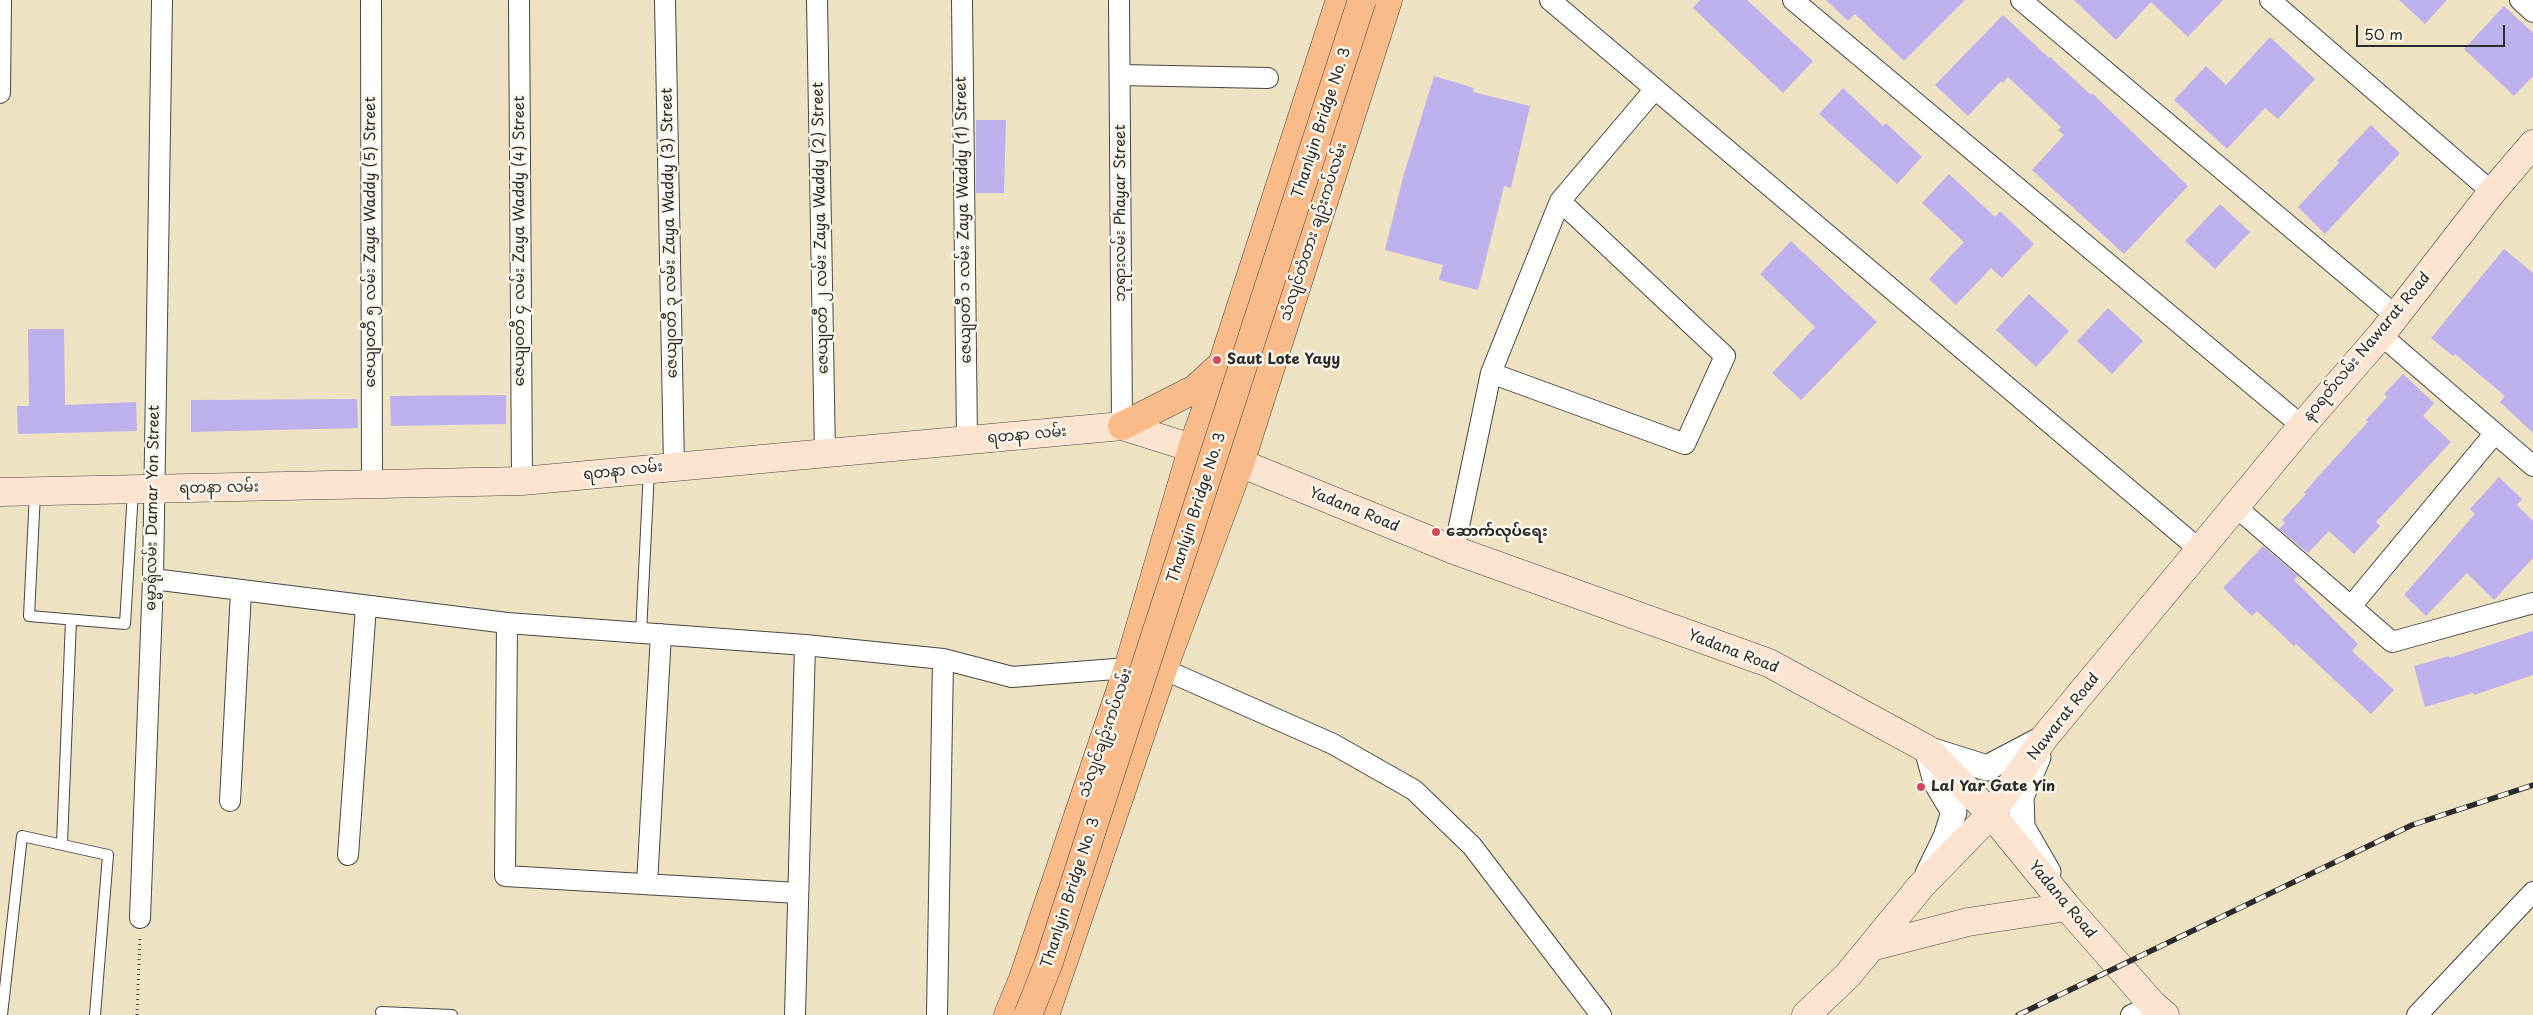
<!DOCTYPE html>
<html>
<head>
<meta charset="utf-8">
<style>
	body { margin:0 }
	#map { position:relative; width:2533px; height:1015px; overflow:hidden; background:#ede3c3; font-family:"Playpen Sans",sans-serif }
	canvas { display:block }
	.scale { position:absolute; left:2356px; top:25px; width:149px; height:22px; box-sizing:border-box; border:2px solid #2b2b2b; border-top:0; padding-left:6px; font-size:15px; line-height:18px; white-space:nowrap; color:#2b2b2b; -webkit-text-stroke:4px #fbf7ec; paint-order:stroke }
</style>
</head>
<body>
<div id="map">
<canvas width="2533" height="1015"></canvas>
<div class="scale">50 m</div>
</div>
<script>
const ctx = document.querySelector('canvas').getContext('2d');
ctx.lineJoin = 'round';
function fill(path, color) {
  ctx.fillStyle = color;
  ctx.fill(path, 'evenodd');
}
function stroke(path, color, width, dash) {
  ctx.strokeStyle = color;
  ctx.lineWidth = width;
  ctx.lineCap = dash ? 'butt' : 'round';
  ctx.setLineDash(dash || []);
  ctx.stroke(path);
}
function label(font, color, halo, rows, align = 'center') {
  ctx.font = font + ' "Playpen Sans","Noto Sans Myanmar",sans-serif';
  ctx.lineWidth = 5;
  ctx.setLineDash([]);
  ctx.textBaseline = 'middle';
  ctx.strokeStyle = halo;
  ctx.fillStyle = color;
  for (const [text, x, y, turn = 0] of rows) {
    ctx.save();
    ctx.translate(x, y);
    ctx.rotate((+turn || 0) * Math.PI / 180);
    ctx.textAlign = isNaN(turn) ? turn : align;
    if (halo) ctx.strokeText(text, 0, 0);
    ctx.fillText(text, 0, 0);
    ctx.restore();
  }
}
fill(new Path2D(`
	M1700,0H1747L1813,61L1783,93L1693,8Z
	M1826,0H1965L1904,61L1855,14L1848,21Z
	M2074,0H2223L2188,37L2151,2L2116,40Z
	M2399,0H2447L2425,24Z
	M2504,6L2533,33V76L2514,96L2464,49Z
	M2003,15L2049,58L2050,57L2091,95L2092,93L2188,186L2124,254L2032,170L2064,135L2058,130L2061,127L2008,77L2003,83L2001,81L1968,116L1935,85Z
	M2270,37L2315,79L2278,119L2265,108L2227,149L2174,100L2206,66L2226,85Z
	M1434,76L1474,88L1473,92L1530,106L1511,188L1504,186L1478,290L1439,280L1443,265L1385,250L1404,174Z
	M1843,88L1883,126L1886,123L1922,157L1897,184L1819,114Z
	M976,120H1006L1004,193H976Z
	M2371,125L2400,153L2325,234L2298,207L2339,163L2337,161Z
	M1949,174L1995,217L2000,211L2034,244L2002,278L1991,268L1956,305L1929,279L1964,242L1922,203Z
	M2220,204L2250,232L2215,269L2185,241Z
	M1791,241L1877,322L1801,400L1772,373L1815,327L1760,274Z
	M2504,249L2533,273V433L2500,402L2505,396L2455,354L2453,356L2431,338Z
	M2029,294L2069,331L2036,367L1996,330Z
	M2108,308L2143,341L2112,374L2077,341Z
	M28,329H64L65,405L136,402L137,431L18,434L17,406H29Z
	M2403,374L2434,403L2423,416L2451,442L2376,522L2380,526L2354,554L2329,531L2308,553L2279,529L2285,523L2282,520L2306,494L2304,493L2324,470L2368,422L2366,420L2387,397L2384,394Z
	M506,395V424L391,426L390,396Z
	M357,399L358,428L191,432V400Z
	M2499,477L2522,499L2517,505L2533,521V558L2494,600L2467,573L2426,616L2404,595L2475,514L2470,509Z
	M2263,546L2298,576L2294,580L2358,644L2352,651L2394,690L2371,714L2296,644L2294,646L2257,611L2252,616L2223,588Z
	M2533,631V675L2474,695L2473,693L2425,707L2414,666L2449,656V658Z`), '#beb0ec');
const service = new Path2D(`
	M35,493L29,616L125,624L133,491
	M641,633L649,470
	M62,843L71,620
	M381,1012L452,1015
	M2,1015L22,836L108,855L95,1015`);
const minor = new Path2D(`
	M371,0L372,484
	M519,0L522,481
	M665,0L674,466
	M817,0L825,455
	M962,0L967,441
	M1119,0L1122,426
	M1550,0L2200,550
	M1793,0L2302,426
	M2021,0L2396,316
	M2270,0L2492,192
	M2520,0L2533,12
	M1121,75L1268,78
	M0,93L1,0
	M2381,335L2533,466
	M1491,373L1685,444L1725,356L1560,201
	M2236,507L2392,642L2533,603
	M1454,550L1491,373L1560,201L1655,89
	M153,579L507,623L805,645L943,659L1012,677L1128,668L1163,669L1333,744L1414,790L1472,846L1601,1015
	M2352,605L2495,433
	M507,623L505,876L798,893
	M230,801L241,591
	M348,855L366,606
	M647,884L661,634
	M140,918L153,579L162,0
	M795,1015L805,645
	M937,1015L943,659
	M2131,1015L2153,1005
	M2417,1015L2533,892`);
const tertiary = new Path2D(`
	M1927,749L1936,782L1954,812L1946,837L1928,874
	M1927,749L1987,768L2044,738
	M2038,757L2021,797L2022,827L2048,872`);
const secondary = new Path2D(`
	M0,492L522,481L1122,426L1240,463L1454,550L1769,663L1927,749L1991,814L2067,907L2153,1005L2165,1015
	M1871,947L1968,922L2067,907
	M1806,1015L1848,975L1921,886L1991,814L2044,738L2302,426L2381,335L2492,192L2533,144`);
const primary = new Path2D(`
	M1122,426L1195,389L1219,367
	M1008,1015L1023,979L1128,668L1193,446L1223,362L1340,0
	M1045,1015L1163,669L1240,463L1388,0`);
stroke(service, '#484742', 12);
stroke(minor, '#484742', 22);
stroke(tertiary, '#484742', 27);
stroke(secondary, '#484742', 29);
stroke(primary, '#484742', 29);
stroke(new Path2D(`
	M137,1015L140,936`), '#484742', 3, [1, 4]);
stroke(service, '#fff', 10);
stroke(minor, '#fff', 20);
stroke(tertiary, '#fff', 25);
stroke(secondary, '#fde4d1', 28);
stroke(primary, '#fabb8b', 28);
const rail = new Path2D(`
	M2018,1015L2412,825L2533,785`);
stroke(rail, '#2b2b2b', 5.5);
stroke(rail, '#fbf7ec', 4, [11]);
const primaryBridge = new Path2D(`
	M1028,1015L1049,962L1362,0`);
stroke(primaryBridge, '#484742', 29, []);
stroke(primaryBridge, '#fabb8b', 28);
for (const [x, y, r, color] of [
	[1217,360,5,"#d1495b"],
	[1436,532,5,"#d1495b"],
	[1921,787,5,"#d1495b"]
]) {
  const dot = new Path2D();
  dot.arc(x, y, r, 0, 2 * Math.PI);
  ctx.fillStyle = color;
  ctx.fill(dot);
  stroke(dot, '#fbf7ec', 2);
}
label('15px', '#2b2b2b', '#fbf7ec', [
	["Thanlyin Bridge No. 3",1322,123,-72],
	["ဘုရားလမ်း Phayar Street",1121,213,-90],
	["ဇေယျဝတီ ၁ လမ်း Zaya Waddy (1) Street",964,220,-91],
	["ဇေယျဝတီ ၂ လမ်း Zaya Waddy (2) Street",821,228,-91],
	["သံလျင်တံတား ချဉ်းကပ်လမ်း",1314,232,-72],
	["ဇေယျဝတီ ၃ လမ်း Zaya Waddy (3) Street",670,233,-91],
	["ဇေယျဝတီ ၄ လမ်း Zaya Waddy (4) Street",520,241,-90],
	["ဇေယျဝတီ ၅ လမ်း Zaya Waddy (5) Street",371,242,-90],
	["နဝရတ်လမ်း Nawarat Road",2367,347,-50],
	["ရတနာ လမ်း",1027,435,-5],
	["ရတနာ လမ်း",623,471,-6],
	["ရတနာ လမ်း",219,488,-1],
	["ဓမ္မာရုံလမ်း Damar Yon Street",153,508,-89],
	["Thanlyin Bridge No. 3",1197,508,-72],
	["Yadana Road",1354,510,22],
	["Yadana Road",1733,652,21],
	["Nawarat Road",2064,717,-52],
	["သံလျှင်ချဉ်းကပ်လမ်း",1106,733,-71],
	["Thanlyin Bridge No. 3",1071,893,-72],
	["Yadana Road",2062,900,50]
]);
label('bold 15px', '#2b2b2b', '#fbf7ec', [
	["Saut Lote Yayy",1227,360],
	["ဆောက်လုပ်ရေး",1446,532],
	["Lal Yar Gate Yin",1931,787]
], 'left');
</script>
</body>
</html>
